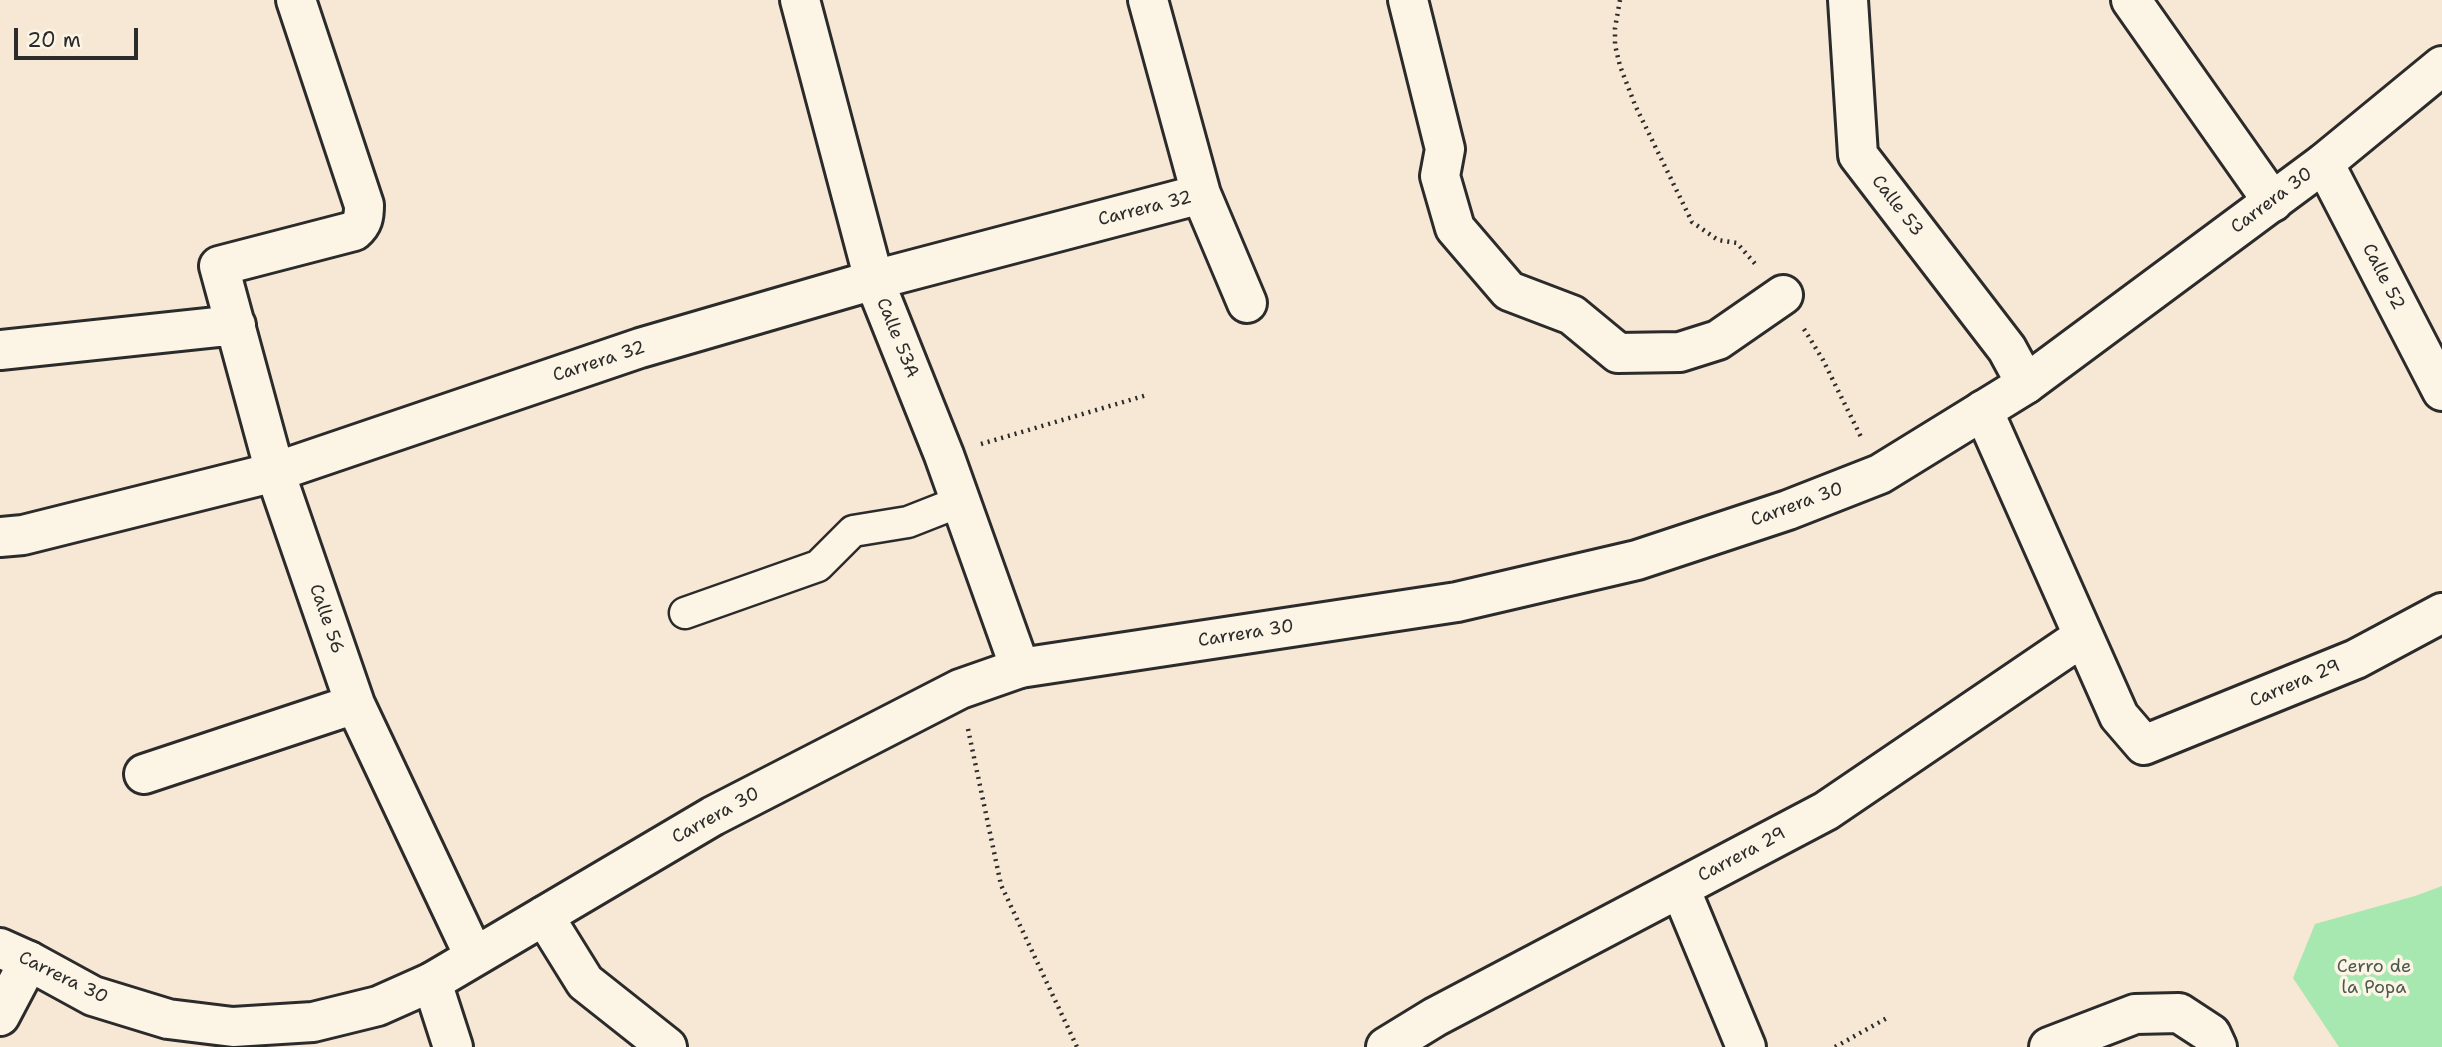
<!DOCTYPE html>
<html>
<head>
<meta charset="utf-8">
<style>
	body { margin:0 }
	#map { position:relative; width:2442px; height:1047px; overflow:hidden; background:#f7e7d5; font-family:"Shantell Sans",sans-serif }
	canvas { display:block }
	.scale { position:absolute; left:14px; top:28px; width:124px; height:32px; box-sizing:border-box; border:4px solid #2b2b2b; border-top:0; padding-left:9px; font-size:21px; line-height:24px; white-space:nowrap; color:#2b2b2b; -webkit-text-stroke:5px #fcf5e5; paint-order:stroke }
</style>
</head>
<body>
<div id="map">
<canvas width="2442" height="1047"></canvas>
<div class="scale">20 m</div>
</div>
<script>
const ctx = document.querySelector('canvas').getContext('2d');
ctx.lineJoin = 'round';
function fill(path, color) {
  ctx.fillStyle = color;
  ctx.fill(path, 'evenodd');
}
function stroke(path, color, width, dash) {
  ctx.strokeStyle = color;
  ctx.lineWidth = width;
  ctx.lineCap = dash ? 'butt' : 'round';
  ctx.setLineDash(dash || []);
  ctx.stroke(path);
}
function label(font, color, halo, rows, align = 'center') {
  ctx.font = font + ' "Shantell Sans",sans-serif';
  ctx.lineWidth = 7;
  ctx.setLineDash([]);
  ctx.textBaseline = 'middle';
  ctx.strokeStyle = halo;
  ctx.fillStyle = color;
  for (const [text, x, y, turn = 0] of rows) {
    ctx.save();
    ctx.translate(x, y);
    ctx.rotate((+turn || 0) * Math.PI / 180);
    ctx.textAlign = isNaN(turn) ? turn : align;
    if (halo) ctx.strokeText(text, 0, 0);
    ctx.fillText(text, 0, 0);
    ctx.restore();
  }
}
fill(new Path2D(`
	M2442,886V1047H2339L2293,978L2315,924L2415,896Z`), '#a7e7b0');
const pedestrian = new Path2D(`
	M685,613L818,566L853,531L908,522L959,502`);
const minor = new Path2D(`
	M296,0L364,205C364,217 363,223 354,231L219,266L275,472L355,704L474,956
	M800,0L874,280L944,455L1020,668
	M1148,0L1201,194L1247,303
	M1408,0L1445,149L1440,176L1455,228L1509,291L1572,315L1618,353L1680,352L1718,340L1783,295
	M1848,0L1858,155L2007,349L2026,384
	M2131,0L2273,202
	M2324,163L2442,391
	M0,350L236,325
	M1983,410L2119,716L2144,745L2356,659L2442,613
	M0,537L23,535L275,472L640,348L874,280L1201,194
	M144,774L355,704
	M1680,888L1746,1047
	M544,916L585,982L667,1047
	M432,982L453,1047
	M0,1016L29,961
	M1386,1047L1435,1017L1826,811L2082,637
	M2049,1047L2135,1014L2179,1013L2211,1034L2217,1047`);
const tertiary = new Path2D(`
	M0,948L29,961L93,996L168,1019L233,1027L313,1022L378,1006L432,982L713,816L960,689L1020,668L1457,602L1637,560L1788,510L1880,474L2026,384L2324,163L2442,66`);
stroke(pedestrian, '#2b2b2b', 35);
stroke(minor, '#2b2b2b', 44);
stroke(tertiary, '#2b2b2b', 44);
stroke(new Path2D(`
	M1620,0L1615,28V45L1620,66L1635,105L1692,222L1718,240L1737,243L1757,266
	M1804,329L1823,360L1862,439
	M981,444L1147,395
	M968,729L1001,885L1077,1047
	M1835,1047L1887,1018`), '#2b2b2b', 4.5, [2, 5]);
stroke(pedestrian, '#fcf5e5', 30);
stroke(minor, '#fcf5e5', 38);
stroke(tertiary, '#fcf5e5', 38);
label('18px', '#2b2b2b', '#fcf5e5', [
	["Carrera 30",2272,201,-37],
	["Calle 53",1897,206,52],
	["Carrera 32",1145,209,-14],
	["Calle 52",2383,277,63],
	["Calle 53A",897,338,68],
	["Carrera 32",599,362,-18],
	["Carrera 30",1797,505,-20],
	["Calle 56",326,619,71],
	["Carrera 30",1246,634,-9],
	["Carrera 29",2295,684,-23],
	["Carrera 30",716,816,-29],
	["Carrera 29",1742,855,-28],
	["Carrera 30",63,978,26]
]);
label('18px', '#4a5a4c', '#fcf5e5', [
	["Cerro de",2374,967],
	["la Popa",2374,988]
]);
</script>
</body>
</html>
